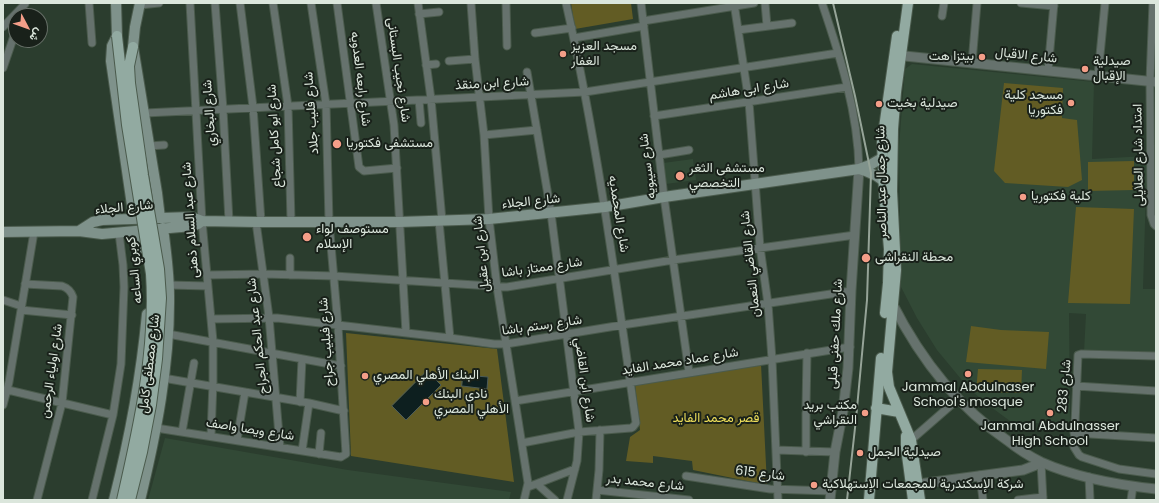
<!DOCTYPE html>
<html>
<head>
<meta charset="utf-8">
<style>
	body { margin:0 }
	#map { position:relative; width:1159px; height:503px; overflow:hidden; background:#2b3d2e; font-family:Poppins,Vazirmatn,sans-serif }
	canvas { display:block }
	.frame { position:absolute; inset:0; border:4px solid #dbe6dc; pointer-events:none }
	.north { position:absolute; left:8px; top:8px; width:40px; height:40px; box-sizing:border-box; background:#19211a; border:1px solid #677068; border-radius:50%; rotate:131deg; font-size:11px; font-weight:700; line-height:16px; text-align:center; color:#dbe6dc }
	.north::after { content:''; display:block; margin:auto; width:14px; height:18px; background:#f49e88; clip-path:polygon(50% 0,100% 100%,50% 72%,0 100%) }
</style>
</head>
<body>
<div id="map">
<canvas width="1159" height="503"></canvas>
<div class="frame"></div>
<div class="north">ش</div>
</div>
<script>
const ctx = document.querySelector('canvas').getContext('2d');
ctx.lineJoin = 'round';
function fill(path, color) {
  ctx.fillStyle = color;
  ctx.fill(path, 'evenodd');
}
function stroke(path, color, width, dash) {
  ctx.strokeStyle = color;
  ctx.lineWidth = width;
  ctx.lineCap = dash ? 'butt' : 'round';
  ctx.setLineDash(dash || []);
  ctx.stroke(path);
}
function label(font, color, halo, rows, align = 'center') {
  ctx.font = font + ' Poppins,Vazirmatn,sans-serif';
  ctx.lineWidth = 4;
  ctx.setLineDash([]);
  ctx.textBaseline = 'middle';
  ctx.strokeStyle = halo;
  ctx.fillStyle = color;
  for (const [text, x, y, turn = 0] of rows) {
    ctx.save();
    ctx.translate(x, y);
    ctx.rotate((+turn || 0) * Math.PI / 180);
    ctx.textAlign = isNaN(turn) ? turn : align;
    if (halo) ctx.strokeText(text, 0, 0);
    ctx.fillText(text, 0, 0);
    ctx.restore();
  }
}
fill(new Path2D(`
	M912,64L1094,82L1092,159L1147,156L1143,289H1156V354L1084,352L1086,314L1069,313L1070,426L1010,421L995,410L974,393L961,379L937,350L917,318L901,287L899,147L905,69Z
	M693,159L694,168L690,169V171H695L696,180L666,184L663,163Z
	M165,438L348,470L511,492L509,500H148Z`), '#324936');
fill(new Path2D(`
	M571,3H631L633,19L575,29Z
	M1004,83L1063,88L1062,118L1077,120L1082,180L1068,187L1005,183L994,171Z
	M1134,161V190L1088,191V162Z
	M1076,207L1134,209L1130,304L1068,303Z
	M971,326L1001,330L1049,332L1046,369L966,362Z
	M346,333L497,349L514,482L351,456Z
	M761,364L767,485L693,470L692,461L653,456V463L626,461L630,437L640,430L635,384Z
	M978,369L1022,370L1021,393L976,392Z`), '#625c24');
const water = new Path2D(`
	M427,371L441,385L406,420L392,406Z
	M463,375L488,377L487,389L462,386Z`);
fill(water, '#0d1f1f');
stroke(water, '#4b5b58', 1);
const minor = new Path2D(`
	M89,3L92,43
	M190,3L202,221L213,341V382L211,436
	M215,3L223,109L229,221
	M240,3L253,107L261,221
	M273,3L288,106L291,221
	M337,3L359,167L364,171L397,168
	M376,3L394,125L406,333
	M418,3L431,99L442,220
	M471,3L475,59L484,135L489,219L497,287L528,483L524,500
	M506,3L507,46
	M641,3L664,197L689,372
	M734,3L749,102L760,247L768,304L772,359L778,500
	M765,3L767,26
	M822,3C840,56 858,112 859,169
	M1021,3L1054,6
	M1153,3L1150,81L1151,215L1154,224L1156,226
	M140,5L159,3
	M419,14L439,12
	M942,16L944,3
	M643,21L754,3
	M3,27L25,4
	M738,30L792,23
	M535,33L572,28
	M574,38L644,26
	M449,61L475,59
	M972,63L977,3
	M426,65L436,64
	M3,68L16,30
	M1048,71L1054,3
	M527,72L551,213L579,432L577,461L567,500
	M1098,76L1105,3
	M419,100L421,123
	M145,113L585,92L838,53
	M654,116L847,87
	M484,135L537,130
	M149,146L164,145
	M659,155L689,150
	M439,221L450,338
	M256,222L269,317L280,447
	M207,275L264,274L334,276L507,287L673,260L855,235
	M290,275V258
	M25,284L62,286C68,288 71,291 73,297L62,403L37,500
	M169,285L208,286
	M3,300L21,306
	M21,310L72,315
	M211,319L277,318L450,338L494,344H506L622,325L851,291
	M168,334L341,366
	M1156,356L1081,354L1078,355L1074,447L1079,455L1082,457L1119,469L1156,474
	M163,378L309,403L344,411
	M1076,386L1156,391
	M8,390L113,415
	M515,401L850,347
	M300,402L302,359
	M3,405L9,382L34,232
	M806,408L807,353
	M806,413V452
	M156,428L341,457L346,454L338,326L329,222L326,104L311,3
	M182,432L194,363
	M1074,433L1156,438
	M237,440L245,392
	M911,440L958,399
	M522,443L579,432L631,428L633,427L636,423C616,282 597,141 566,3
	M776,450L835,452
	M302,451L309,403
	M319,454L321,433
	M1041,462L1043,500
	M980,475L983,500
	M686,476L770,489L831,491
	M1089,477L1090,500
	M537,484L555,500
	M528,487L575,469
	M597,490L689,500
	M92,500L113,415L121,364L124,287L123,265L119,233
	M596,500L599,470L600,430
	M1018,500L1043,497
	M1131,500L1133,486`);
const tertiary = new Path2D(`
	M895,55L1156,82
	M892,303C920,358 956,406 1008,441C1018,449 1029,456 1041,462C1077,478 1118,485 1156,489
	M919,484L1023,470L1036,465L1041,462
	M830,500L835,452L843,411L848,368L851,291L859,169`);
const secondary = new Path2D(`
	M116,3L117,36L112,46L111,61L134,219
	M140,3L135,27L133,47L157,193L160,218
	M859,169C870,172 880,176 887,185
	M79,231L93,222L102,220L191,217L202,221L256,222H399L489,219L605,207L664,197L859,169L870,165L882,158
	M139,231L142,248
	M3,232L79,231L102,234L192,226L198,224L202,221
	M114,500C130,437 141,379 147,314
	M140,500C156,434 170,364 169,295C169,273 166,251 163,228`);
const primary = new Path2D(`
	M908,3L896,92L893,129L892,191L896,270L887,372L889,387L911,440L920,500
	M885,313L888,283L889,249L884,192L882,142L897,36
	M876,408L899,412
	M906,436V448L913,500
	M869,500L881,358`);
stroke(minor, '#4b5b4d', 9);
stroke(tertiary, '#4b5b4d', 11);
stroke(secondary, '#4b5b4d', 12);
stroke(primary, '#4b5b4d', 12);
stroke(minor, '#66726d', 7);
stroke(tertiary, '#66726d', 9);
stroke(secondary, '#7f928b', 10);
stroke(primary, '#92aaa1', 10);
stroke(new Path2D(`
	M833,3L855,96L871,173L867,300L856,419L847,500`), '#96a498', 2);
const primaryBridge = new Path2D(`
	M117,36L127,125L151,274C156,350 139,426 122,500
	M130,500L142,452L151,405L157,359L161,298L159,269L143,175L130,83L129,66L133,47`);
stroke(primaryBridge, '#4b5b4d', 12, []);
stroke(primaryBridge, '#92aaa1', 10);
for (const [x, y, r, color] of [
	[563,54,4,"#f49e88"],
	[982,57,4,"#f49e88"],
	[1085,69,4,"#f49e88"],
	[1071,103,4,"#f49e88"],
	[879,104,4,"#f49e88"],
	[337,144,5,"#f49e88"],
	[680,176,5,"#f49e88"],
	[1023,197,4,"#f49e88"],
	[307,237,5,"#f49e88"],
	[866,258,5,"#f49e88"],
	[968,374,4,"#f49e88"],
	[365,376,4,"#f49e88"],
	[426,402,4,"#f49e88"],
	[865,413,4,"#f49e88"],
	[1050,413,4,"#f49e88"],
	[860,453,4,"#f49e88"],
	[814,485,4,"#f49e88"]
]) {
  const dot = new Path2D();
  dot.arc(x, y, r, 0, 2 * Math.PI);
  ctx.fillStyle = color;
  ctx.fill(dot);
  stroke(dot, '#19211a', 1.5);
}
label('13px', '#dbe6dc', '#19211a', [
	["مسجد العزيز",571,47],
	["الغفار",571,62],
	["بيتزا هت",974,57,"right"],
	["صيدلية",1093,62],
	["الإقبال",1093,77],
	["مسجد كلية",1063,96,"right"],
	["فكتوريا",1063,111,"right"],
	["صيدلية بخيت",887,104],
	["مستشفى فكتوريا",346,144],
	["مستشفى الثغر",689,169],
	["التخصصي",689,184],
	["كلية فكتوريا",1031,197],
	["مستوصف لواء",316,230],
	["الإسلام",316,245],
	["محطة النقراشى",875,258],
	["البنك الأهلي المصري",373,376],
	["Jammal Abdulnaser",968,388,"center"],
	["School's mosque",968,403,"center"],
	["نادي البنك",434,395],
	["الأهلي المصري",434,410],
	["مكتب بريد",857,406,"right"],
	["النقراشي",857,421,"right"],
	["Jammal Abdulnasser",1050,427,"center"],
	["High School",1050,442,"center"],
	["صيدلية الجمل",868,453],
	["شركة الإسكندرية للمجمعات الإستهلاكية",822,485]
], 'left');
label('13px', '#dbe6dc', '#19211a', [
	["شارع الاقبال",1026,56,6],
	["شارع نجيب البستانى",398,70,82],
	["شارع رابعه العدويه",360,79,83],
	["شارع ابن منقذ",492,84,-3],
	["شارع ابى هاشم",749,90,-9],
	["شارع البخاري",210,113,-94],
	["شارع فليب جلاد",312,113,-94],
	["شارع ابو كامل شجاع",275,136,-93],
	["امتداد شارع العلايلى",1139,155,-91],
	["شارع سيبويه",648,166,-97],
	["شارع جمال عبد الناصر",882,182,-91],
	["شارع الجلاء",531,202,-6],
	["شارع الجلاء",124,208,-5],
	["شارع المحمديه",618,214,81],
	["شارع عبد السلام ذهنى",191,220,-94],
	["شارع ابن عقيل",482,254,-96],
	["شارع القاضي النعمان",751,264,-96],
	["شارع ممتاز باشا",542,268,-8],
	["كوبري الساعه",135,270,-96],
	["شارع رستم باشا",542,326,-8],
	["شارع ملك حفنى قبلى",836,334,-87],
	["شارع عبد الحكم الجراح",258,336,-96],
	["شارع فيليب جراح",327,342,-94],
	["شارع عماد محمد الفايد",680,362,-9],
	["شارع مصطفى كامل",150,364,-83],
	["شارع اولياء الرحمن",52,371,-82],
	["شارع ابن القاضي",584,380,82],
	["شارع 283",1065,386,-85],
	["شارع ويصا واصف",250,430,9],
	["شارع 615",760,474,7],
	["شارع محمد بدر",645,483,6]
]);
label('13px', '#ebdc59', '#19211a', [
	["قصر محمد الفايد",716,419]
]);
</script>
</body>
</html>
